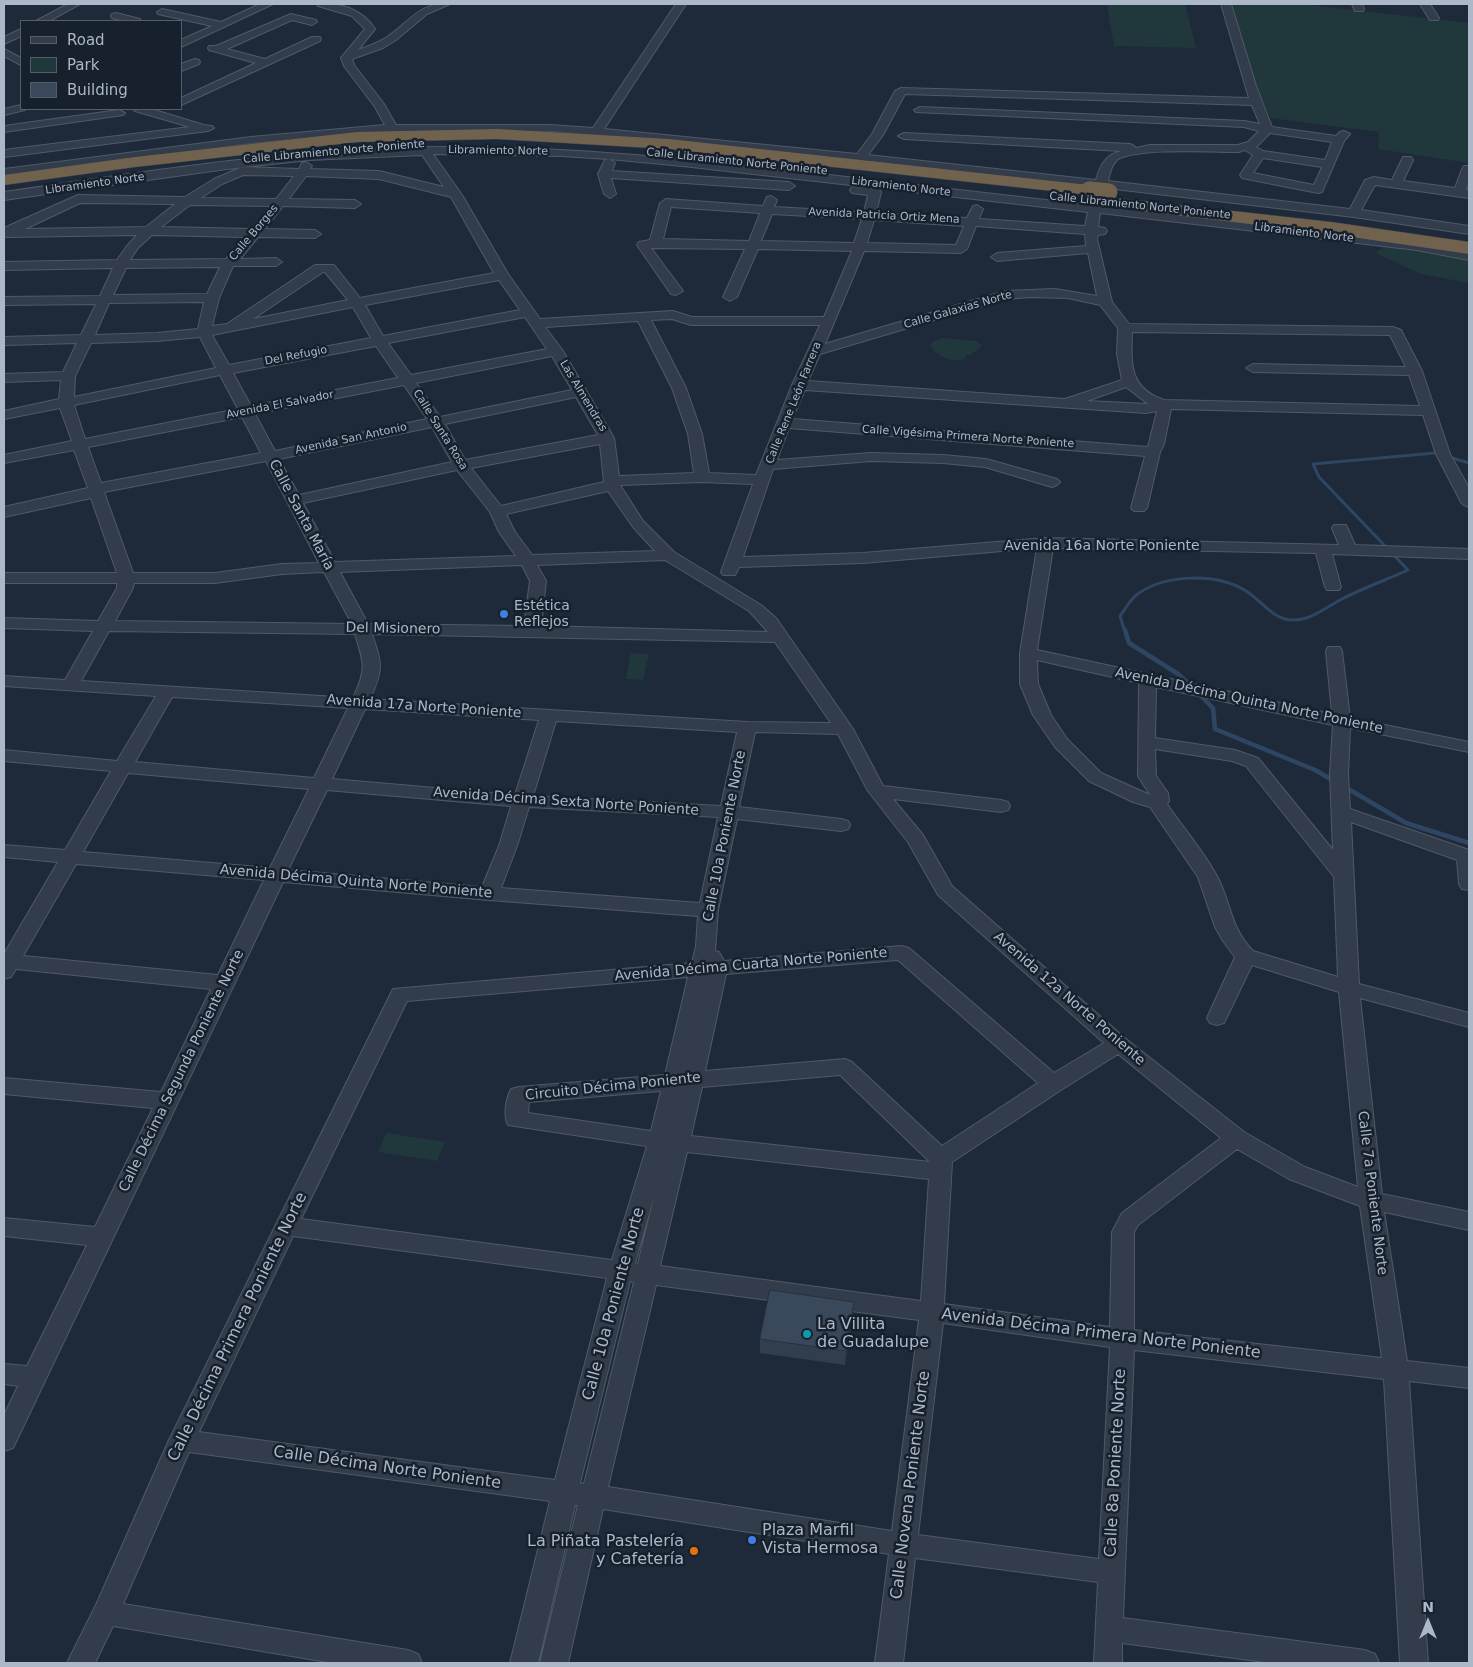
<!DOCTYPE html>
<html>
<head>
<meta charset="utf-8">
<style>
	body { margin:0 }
	#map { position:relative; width:1473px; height:1667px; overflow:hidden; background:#1e2a3a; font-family:"DejaVu Sans",sans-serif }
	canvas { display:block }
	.frame { position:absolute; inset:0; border:5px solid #acb7c7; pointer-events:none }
	.legend { position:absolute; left:20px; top:20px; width:162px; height:90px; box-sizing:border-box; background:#17212e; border:1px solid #535d6b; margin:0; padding:6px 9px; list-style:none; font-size:15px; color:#acb7c7 }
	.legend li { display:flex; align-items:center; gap:10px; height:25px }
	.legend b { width:25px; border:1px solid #535d6b }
	.north { position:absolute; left:1403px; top:1597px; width:50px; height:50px; -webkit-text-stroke:4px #17212e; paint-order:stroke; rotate:0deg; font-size:14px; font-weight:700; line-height:20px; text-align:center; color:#acb7c7 }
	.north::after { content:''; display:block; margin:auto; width:18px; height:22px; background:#acb7c7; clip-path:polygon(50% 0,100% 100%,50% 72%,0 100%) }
</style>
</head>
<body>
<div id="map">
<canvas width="1473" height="1667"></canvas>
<div class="frame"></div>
<ul class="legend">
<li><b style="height:6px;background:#323c4a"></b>Road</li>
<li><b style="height:14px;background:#20383b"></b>Park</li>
<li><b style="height:14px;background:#39485a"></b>Building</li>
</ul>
<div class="north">N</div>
</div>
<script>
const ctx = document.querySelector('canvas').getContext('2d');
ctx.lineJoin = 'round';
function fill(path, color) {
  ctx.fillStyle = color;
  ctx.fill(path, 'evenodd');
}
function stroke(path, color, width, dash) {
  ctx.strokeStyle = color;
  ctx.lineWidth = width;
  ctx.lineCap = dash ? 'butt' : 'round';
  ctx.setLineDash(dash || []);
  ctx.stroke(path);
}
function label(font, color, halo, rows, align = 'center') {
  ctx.font = font + ' "DejaVu Sans",sans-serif';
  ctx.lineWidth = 5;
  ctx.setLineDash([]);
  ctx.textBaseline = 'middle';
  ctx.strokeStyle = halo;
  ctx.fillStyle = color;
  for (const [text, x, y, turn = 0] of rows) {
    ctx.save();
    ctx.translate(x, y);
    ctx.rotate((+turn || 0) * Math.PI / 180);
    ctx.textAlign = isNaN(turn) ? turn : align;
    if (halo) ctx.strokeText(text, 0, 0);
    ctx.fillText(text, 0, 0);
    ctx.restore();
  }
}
fill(new Path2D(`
	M1107,4H1185L1196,48L1114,46Z
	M1229,4H1300L1469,23V163L1378,149L1379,132L1271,118L1256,85Z
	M1383,247L1422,251L1469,260V283L1421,274L1375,253Z
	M943,338L976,341L982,346L970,355H966L964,359C951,363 938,357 930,346L934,341Z
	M631,653L649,654L643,680L626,679Z
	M386,1133L445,1142L437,1161L378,1152Z`), '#20383b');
stroke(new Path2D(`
	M1125,632L1120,616C1126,608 1131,598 1139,593C1167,574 1217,573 1246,591C1262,601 1273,620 1293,620C1312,620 1326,607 1342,599C1363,588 1386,580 1408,570L1319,477L1313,464L1435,453L1469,463`), '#2f4663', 3);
stroke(new Path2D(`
	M1125,630L1129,643L1178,674L1191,686
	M1198,693L1213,708L1215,729L1315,770L1334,781
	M1345,787L1406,823L1469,843`), '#2f4663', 4.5);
const minor = new Path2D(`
	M68,4H80L49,21H36Z
	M260,4H273L181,47V40L212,26L158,14L157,12L162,9L221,22Z
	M317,4C340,2 362,9 375,29L358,50C368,46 378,43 387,37C410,22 419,2 450,4L427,14L396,40L383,48L352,59L354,65L384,104L396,125H550L593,128L676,4H686L604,129L857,154L872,134L895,91L901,88L1249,98L1221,4H1231L1256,86L1272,127L1336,136L1340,132L1344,131L1350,134L1344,141L1322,192L1318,193L1242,178L1240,175L1253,155L1245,150L1239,152C1210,152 1145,148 1120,158C1112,162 1110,173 1108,181L1350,209L1365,180L1374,177L1392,180L1403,157H1411L1413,160L1403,181L1455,188L1462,169L1464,166H1469V182L1466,190H1469V198L1375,185L1361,210L1469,226V234L1354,217L1106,188L1101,206L1417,242L1469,252V260L1417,250L1100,213L1098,227L1105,228L1107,231L1105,234L1098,235L1097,239L1112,302L1129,324L1393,327L1401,330L1422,371L1450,454L1469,488V507L1464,505L1461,502L1436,454L1423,415L1171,409L1164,444L1160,452L1147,508L1144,511H1134L1131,508L1145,456L789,428L777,460L871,453L943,455L986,459L1057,479L1060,482L1057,485L1052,487L985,467L943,463L871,461L773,469L743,557L863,553L1046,538L1339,545L1332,528L1334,525H1346L1355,545L1469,549V559L1332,554L1341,587L1339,590H1327L1325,587L1316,553L1053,548L1037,650L1332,714L1326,651L1328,647H1340L1342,651L1350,718L1469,742V752L1350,728L1348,774L1350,809L1469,850V890L1462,889L1459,884L1457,860L1351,822L1359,984L1469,1013V1027L1360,998L1382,1194L1469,1212V1230L1384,1212L1407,1361L1469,1368V1388L1409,1381L1428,1663H1400L1384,1379L1134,1350L1123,1618L1365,1650L1375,1654L1379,1663H1272L1122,1643V1663H1094L1098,1582L915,1558L903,1663H875L889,1554L603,1509L568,1663H540L578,1505H575L538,1663H510L550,1501L189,1452L123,1604L408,1650L418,1654L422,1663H333L113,1626L95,1663H67L96,1605L169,1440L393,989L692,963L696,946L698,916L489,900L283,882L13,1448L4,1451V1415L18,1386L4,1384V1364L27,1366L87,1245L4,1236V1218L95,1227L153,1108L4,1094V1078L161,1092L211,989L16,969L11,977L4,979V954L58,862L4,857V845L65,850L111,771L4,761V750L117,761L156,696L4,686V676L65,680L93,631L4,628V618L98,621L117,588V583H4V573H117L91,498L4,517V507L88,488L74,450L4,463V455L72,441L60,408L4,419V411L59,399L61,380L4,382V374L63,372L77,343L4,345V337L81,335L96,304L4,305V297L100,296L113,268L4,270V262L117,260L127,246L137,235L7,237L4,236V228L78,195L185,197L214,179L242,167L299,169L302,163L306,162L312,166L310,169L379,171L444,187L422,155L309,160L227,169L4,200V192C152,171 301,146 451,147C572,147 691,159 812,173C904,184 997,194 1089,205L1094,187L671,141L550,131H392L334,135L251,143L4,177V169L251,137L385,125L375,107L344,66L341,58L365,29L352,16L318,6ZM905,94L1252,105L1260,124L1244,121L920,107L914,110L916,112L1244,127L1259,131L1248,142L1238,145H1150L1136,148L1134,146L1130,144L904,133L898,136L904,139L1122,151C1106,154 1100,165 1096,180L868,155L883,135ZM1270,133L1332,142L1325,160L1263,151L1256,147ZM433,154L561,156L609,159L605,160L598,174L604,194L610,198L616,194L611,178L789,190L795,186L789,182L612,171L615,163L609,159L683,166L1088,212L1085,226L979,219L983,209L977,205L973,206L967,218L876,213L881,192L879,189L852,187L850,190L852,193L868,195L864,212L774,207L777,200L771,196L767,197L763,206L666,199L660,203L650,240L639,242L637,245L671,294L676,295L683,291L651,248L745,249L723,297L730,301L737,297L758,249L852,251L824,317H692L673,311L540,319L508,274L462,195ZM1263,158L1322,167L1314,185L1253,173ZM243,175L294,176L276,199L201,198L222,184ZM306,176L379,179L451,197L494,273L360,298L334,265H315L227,324L212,326L219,298L233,266H276L282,262L276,258L240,259L258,237L315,238L321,234L315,230L265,229L283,206L355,208L361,204L355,200L289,199ZM80,203L175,204L146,227L25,229ZM190,205L271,206L252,229L161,227ZM671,207L760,213L749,241L663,239ZM772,214L862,219L854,243L761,241ZM874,220L964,226L956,245L867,243ZM976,226L1085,234L1086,246L997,253L991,257L997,261L1088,253L1097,296L1055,289L1005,291L825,344L864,251L961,253L967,249ZM152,235L245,237L226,259L130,260L138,248ZM220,267L207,294L113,295L126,268ZM323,272H325L348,300L253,319ZM499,280L520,310L383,336L365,305ZM1030,297L1068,298L1100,305L1118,328L1117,354L1122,380L1065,399L808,381L820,354L1006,299ZM204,302L198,329L157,333L95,335L109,303ZM353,307L371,338L229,365L212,335ZM525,317L547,349L411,375L388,343ZM672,319L691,325H820L792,385L756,475L709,473L702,434L686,388L651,320ZM638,321L672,388L688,434L694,473L619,476L614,438L563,351L545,327ZM1132,332L1390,335L1406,367L1253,364L1246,368L1253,372L1409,375L1420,406L1164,400C1129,388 1131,364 1132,332ZM200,337L216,368L74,397L75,376L91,343L157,341ZM376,346L398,378L251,406L233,373ZM552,356L572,390L440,417L416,383ZM220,375L238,409L85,439L74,405ZM404,385L427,419L275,451L255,414ZM1126,387L1148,404L1087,401ZM805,390L1146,413L1157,411L1148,447L792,419ZM576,397L598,435L465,460L445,424ZM242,417L261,453L101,483L88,447ZM432,427L452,462L299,495L279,459ZM600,444L604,482L501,506L471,468ZM266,461L319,563L282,564L215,573H133L104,492ZM457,470L490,512L499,532L516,556L335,562L303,503ZM702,482L753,484L721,572L723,575H735L739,567L863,563L1037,548L1020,653V684L1033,715L1055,747L1089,781L1133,802L1150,807L1198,877L1215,927L1223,941L1235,957L1207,1018L1210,1023L1217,1025L1224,1023L1252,965L1339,992L1358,1187L1305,1167L1244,1132L1126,1039L952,886L923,835L893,799L1001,812L1008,810L1010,806L1008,802L1001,800L883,786L853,729L776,618L761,605L674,552L643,521L620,485ZM608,491L633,527L655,551L532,555L515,532L506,514ZM665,560L749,611L768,632L541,626L546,581L537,565ZM522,565L530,581L524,626L368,624L340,572ZM324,572L352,624L115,621L133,588L134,583H215L282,574ZM109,631L355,634C364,663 367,669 353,698L81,681ZM372,634L775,642L831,723L747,722L370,699C384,669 382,664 372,634ZM1037,660L1139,683L1138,776L1150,795L1101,773L1067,739L1051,715L1038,684ZM1156,687L1333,725L1330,774L1333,850L1258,758L1235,750L1155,738ZM172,697L348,708L314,778L135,762ZM365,709L539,720L515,795L332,779ZM556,721L737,732L721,806L533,796ZM755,732L838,734L868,791L908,842L938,895L1104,1043L1054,1073L909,948L902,946L724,961L719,952L715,951L718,910L737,819L841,831L848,829L850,825L848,821L841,819L739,807ZM1155,749L1232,761L1246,766L1334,877L1338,977L1253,951C1230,927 1232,906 1218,878C1204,852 1184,829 1167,804L1169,801L1168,793L1156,776ZM128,773L309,789L270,868L83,852ZM327,790L511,806L499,846L482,887L288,870ZM529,807L718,817L700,903L501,888L517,846ZM76,864L264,880L218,975L23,956ZM898,960L1038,1083L942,1146L852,1062L845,1059L705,1071L726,974ZM688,977L665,1075L519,1087L511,1089C506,1099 503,1115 508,1125L647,1146L612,1260L301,1219L407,1001ZM1118,1054L1221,1138L1122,1213L1112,1232L1110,1327L944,1304L952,1162L1061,1090ZM840,1075L930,1162L691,1136L702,1087ZM661,1091L651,1131L528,1113L529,1102ZM1237,1149L1289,1179L1360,1206L1382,1358L1134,1330V1232L1138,1225ZM687,1152L929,1179L921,1301L660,1266ZM655,1193L638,1264L635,1263ZM293,1236L607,1278L555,1480L199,1432ZM630,1281L634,1282L584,1484L580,1483ZM656,1285L919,1320L892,1531L608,1487ZM943,1323L1110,1347L1099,1559L918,1535Z
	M1352,4H1362L1364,9L1363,11H1355Z
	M1420,4H1430L1439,18L1438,20H1430Z
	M116,13L140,19L141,21H125L112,18L111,16L112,14Z
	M291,14L316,20L317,22L312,25L292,20L227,49L265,59L312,37H320L321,39L320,41L181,105V98L256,63L209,50L208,48L209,46H216Z
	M21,29V36L4,44V37Z
	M4,49L21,58V65L4,56Z
	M195,59L199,60L200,62L199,64L181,71V64Z
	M21,105V109H26L25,110L4,115V109Z
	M133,109H151L204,125L212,126L214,128L208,131L4,157V150L190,127L135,111Z
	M119,110L125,113L123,115L4,132V126Z`);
const highway = new Path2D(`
	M497,129L669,139L1089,185L1095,186L1098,190L1095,194L1089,195L669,149L497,139L357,142L135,167L4,185V175L135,157L357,132Z
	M1108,197L1331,222L1469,242V254L1331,234L1102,206L1099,202L1102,198Z`);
stroke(minor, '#4f5a68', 2);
stroke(highway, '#394451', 1);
fill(minor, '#323c4a');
fill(highway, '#71624e');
const highwayBridge = new Path2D(`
	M1089,190L1109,192`);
stroke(highwayBridge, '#394451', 18, []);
stroke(highwayBridge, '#71624e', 17);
fill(new Path2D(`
	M853,1316L845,1365L760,1353V1339Z`), '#313e4d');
fill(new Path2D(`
	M854,1302L853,1316L845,1365L846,1351Z`), '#28323f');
const building = new Path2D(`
	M770,1290L854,1302L846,1351L760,1339Z`);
fill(building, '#39485a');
stroke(building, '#28323f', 1);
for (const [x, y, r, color] of [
	[504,614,5,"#3f7fe0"],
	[807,1334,5,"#0f9aa8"],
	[752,1540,5,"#3f7fe0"],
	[694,1551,5,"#e8710a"]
]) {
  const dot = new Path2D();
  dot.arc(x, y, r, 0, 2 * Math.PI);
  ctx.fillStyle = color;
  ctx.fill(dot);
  stroke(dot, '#17212e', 2);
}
label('11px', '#acb7c7', '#17212e', [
	["Libramiento Norte",498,151,1],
	["Calle Libramiento Norte Poniente",334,152,-5],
	["Calle Libramiento Norte Poniente",737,162,6],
	["Libramiento Norte",95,184,-8],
	["Libramiento Norte",901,187,7],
	["Calle Libramiento Norte Poniente",1140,206,6],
	["Avenida Patricia Ortiz Mena",884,216,3],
	["Calle Borges",254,233,-50],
	["Libramiento Norte",1304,233,7],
	["Calle Galaxias Norte",958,310,-16],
	["Del Refugio",296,356,-11],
	["Las Almendras",583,396,59],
	["Calle Rene León Farrera",794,403,-68],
	["Avenida El Salvador",280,405,-11],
	["Calle Santa Rosa",440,430,58],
	["Calle Vigésima Primera Norte Poniente",968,437,4],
	["Avenida San Antonio",351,439,-12]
]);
label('14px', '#acb7c7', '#17212e', [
	["Calle Santa María",301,515,62],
	["Avenida 16a Norte Poniente",1102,546],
	["Del Misionero",393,629,1],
	["Avenida Décima Quinta Norte Poniente",1249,701,12],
	["Avenida 17a Norte Poniente",424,707,4],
	["Avenida Décima Sexta Norte Poniente",566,802,4],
	["Calle 10a Poniente Norte",725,836,-79],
	["Avenida Décima Quinta Norte Poniente",356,882,5],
	["Avenida Décima Cuarta Norte Poniente",751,965,-5],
	["Avenida 12a Norte Poniente",1069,999,41],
	["Calle Décima Segunda Poniente Norte",182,1071,-64],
	["Circuito Décima Poniente",613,1087,-6],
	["Calle 7a Poniente Norte",1372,1193,83]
]);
label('14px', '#acb7c7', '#17212e', [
	["Estética",514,606],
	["Reflejos",514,622]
], 'left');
label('16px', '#acb7c7', '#17212e', [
	["Calle 10a Poniente Norte",614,1304,-75],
	["Calle Décima Primera Poniente Norte",238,1327,-64],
	["Avenida Décima Primera Norte Poniente",1101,1334,7],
	["Calle 8a Poniente Norte",1116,1463,-87],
	["Calle Décima Norte Poniente",387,1468,8],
	["Calle Novena Poniente Norte",911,1485,-83]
]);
label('16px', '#acb7c7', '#17212e', [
	["La Villita",817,1325],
	["de Guadalupe",817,1343],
	["Plaza Marfil",762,1531],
	["Vista Hermosa",762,1549],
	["La Piñata Pastelería",684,1542,"right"],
	["y Cafetería",684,1560,"right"]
], 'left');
</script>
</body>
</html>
